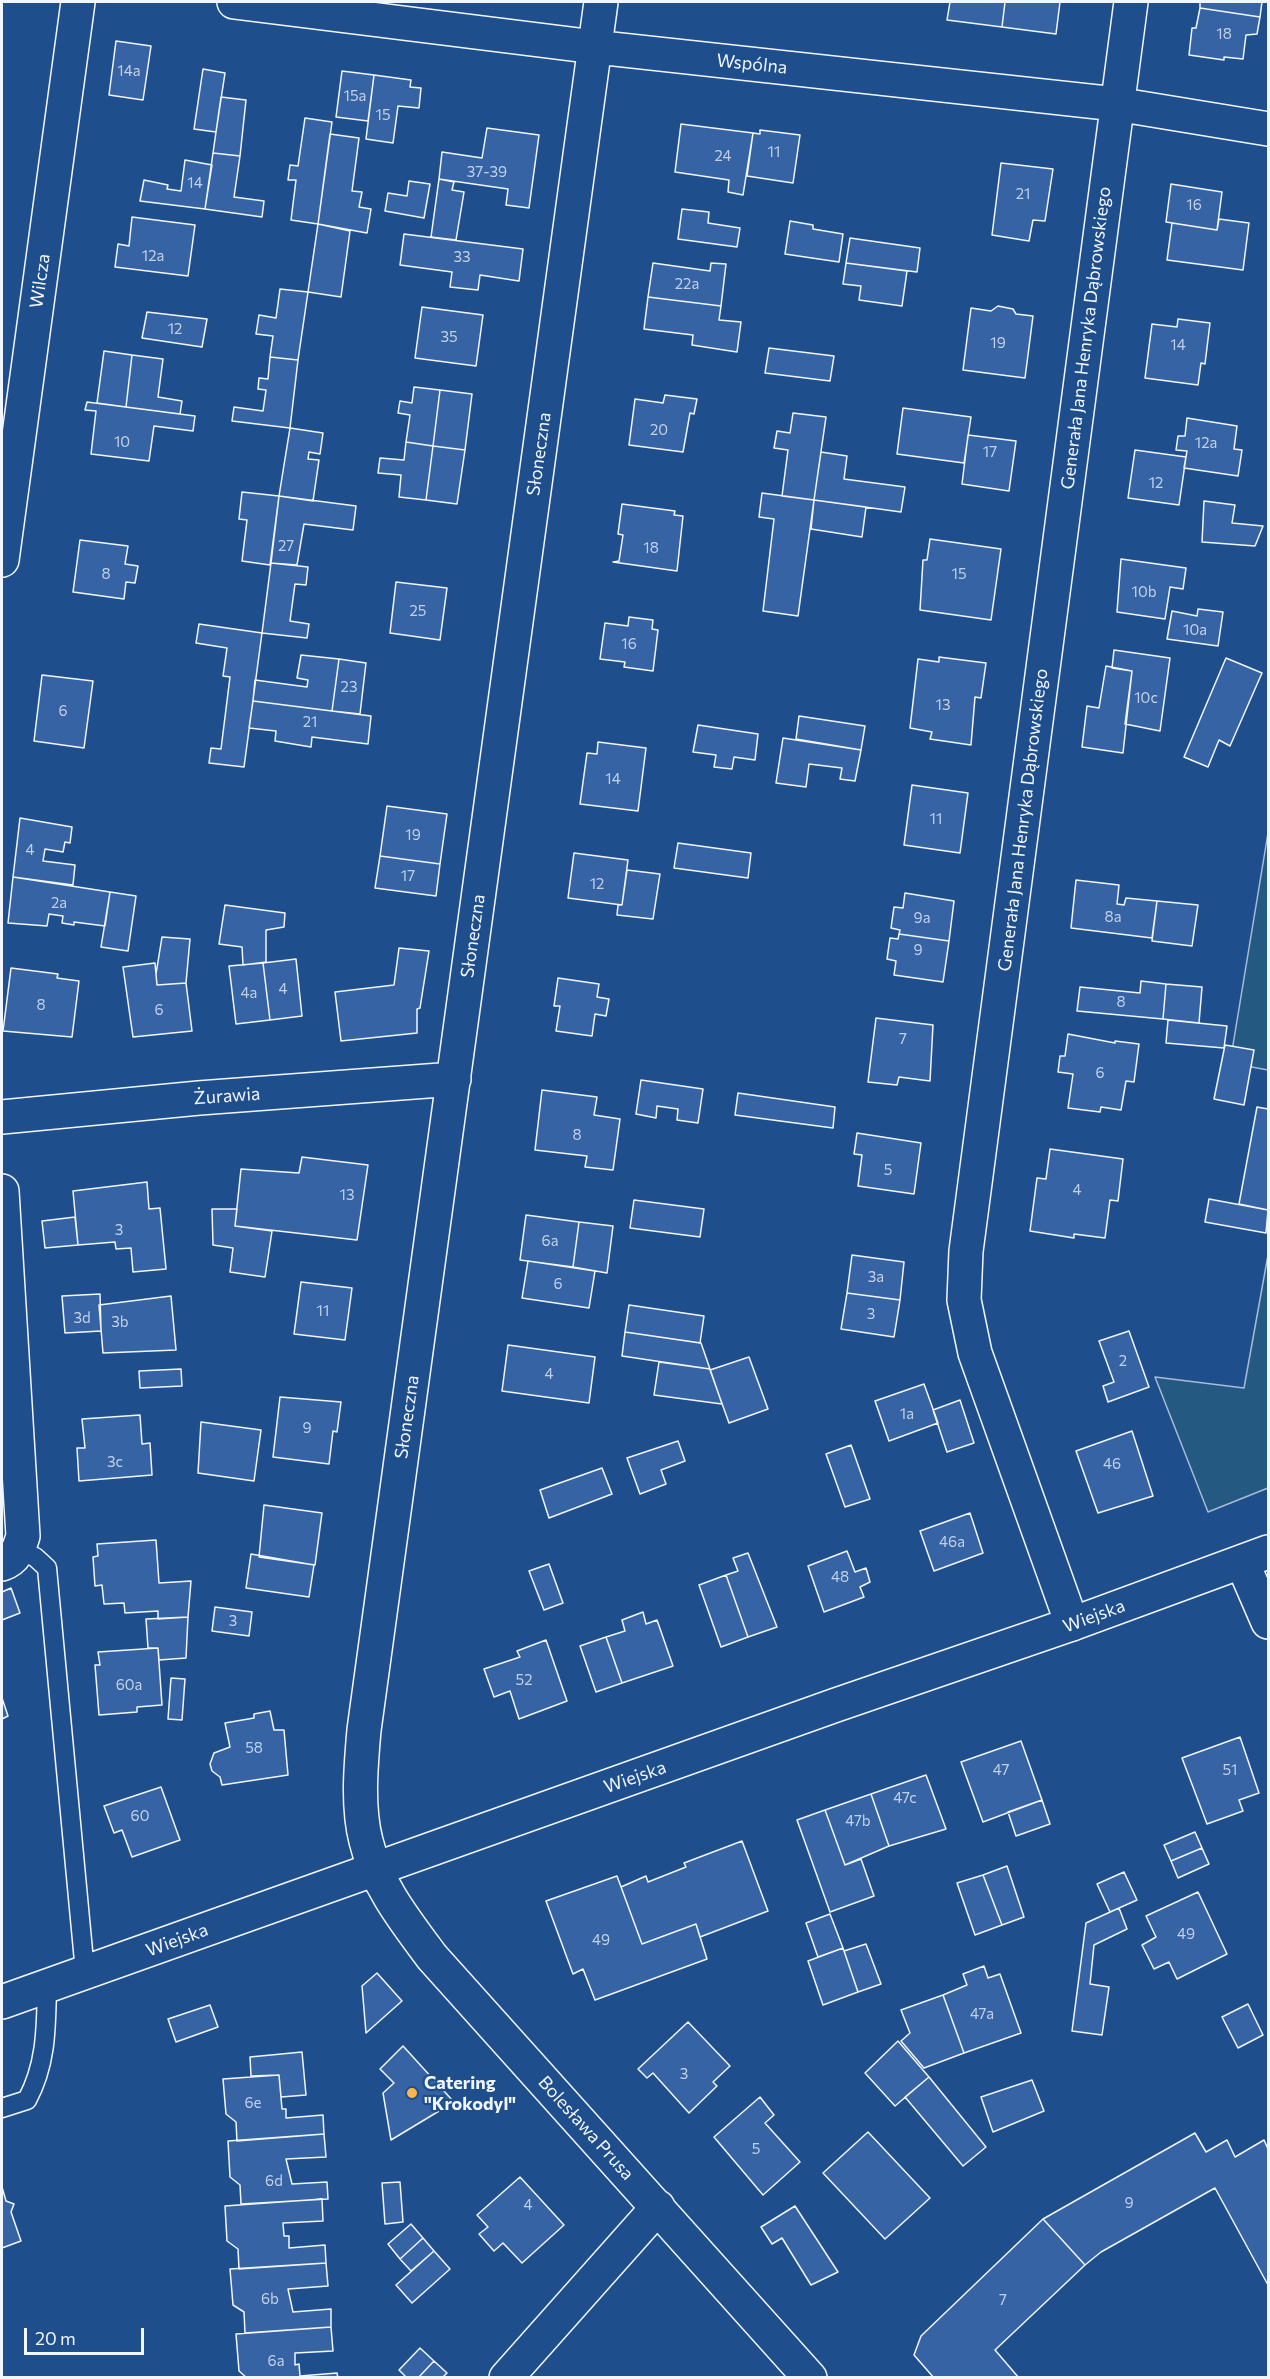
<!DOCTYPE html>
<html>
<head>
<meta charset="utf-8">
<style>
	body { margin:0 }
	#map { position:relative; width:1270px; height:2379px; overflow:hidden; background:#1f4e8c; font-family:Commissioner,sans-serif }
	canvas { display:block }
	.frame { position:absolute; inset:0; border:3px solid #f2f6ff; pointer-events:none }
	.scale { position:absolute; left:24px; top:2328px; width:120px; height:27px; box-sizing:border-box; border:3px solid #f2f6ff; border-top:0; padding-left:8px; font-size:18px; line-height:21px; white-space:nowrap; color:#f2f6ff; -webkit-text-stroke:4px #1f4e8c; paint-order:stroke }
</style>
</head>
<body>
<div id="map">
<canvas width="1270" height="2379"></canvas>
<div class="frame"></div>
<div class="scale">20 m</div>
</div>
<script>
const ctx = document.querySelector('canvas').getContext('2d');
ctx.lineJoin = 'round';
function fill(path, color) {
  ctx.fillStyle = color;
  ctx.fill(path, 'evenodd');
}
function stroke(path, color, width, dash) {
  ctx.strokeStyle = color;
  ctx.lineWidth = width;
  ctx.lineCap = dash ? 'butt' : 'round';
  ctx.setLineDash(dash || []);
  ctx.stroke(path);
}
function label(font, color, halo, rows, align = 'center') {
  ctx.font = font + ' Commissioner,sans-serif';
  ctx.lineWidth = 4.5;
  ctx.setLineDash([]);
  ctx.textBaseline = 'middle';
  ctx.strokeStyle = halo;
  ctx.fillStyle = color;
  for (const [text, x, y, turn = 0] of rows) {
    ctx.save();
    ctx.translate(x, y);
    ctx.rotate((+turn || 0) * Math.PI / 180);
    ctx.textAlign = isNaN(turn) ? turn : align;
    if (halo) ctx.strokeText(text, 0, 0);
    ctx.fillText(text, 0, 0);
    ctx.restore();
  }
}
const green = new Path2D(`
	M1268,833V1070L1230,1063Z
	M1268,1255V1488L1208,1512L1155,1377L1244,1388Z`);
fill(green, '#245a82');
stroke(green, '#a8bbd7', 1.5);
const building = new Path2D(`
	M950,2H1005L1002,27L947,20Z
	M1005,2H1060L1056,34L1002,27Z
	M1200,2H1262L1260,17L1200,8Z
	M1200,8L1260,17L1257,34L1246,35L1243,59L1224,57V60L1189,55L1192,28H1196Z
	M116,41L151,46L143,100L109,95Z
	M203,69L225,73L216,132L194,129Z
	M342,71L374,75L368,121L336,117Z
	M374,75L411,80L410,87L421,88L419,108L398,106L393,143L366,139Z
	M221,97L246,100L240,156L213,153Z
	M305,118L332,122L318,224L291,220L296,180H288L290,165L298,166Z
	M681,124L753,133L743,195L728,192L729,180L675,172Z
	M487,128L539,135L529,208L506,205L508,189L439,179L442,152L482,158Z
	M760,130L800,135L793,183L747,176L753,133L760,134Z
	M330,134L359,138L352,191L362,192L359,207L371,209L367,233L318,224Z
	M213,153L240,156L234,197L264,201L262,217L205,209Z
	M185,160L212,165L205,209L140,201L144,180L168,185L167,189L181,191Z
	M1001,163L1053,169L1045,221L1033,220L1029,241L992,235Z
	M439,179L454,182L452,190L464,192L456,240L431,237Z
	M409,181L430,184L424,218L385,211L388,193L407,196Z
	M1171,184L1222,192L1217,230L1166,222Z
	M682,209L709,212L708,223L740,228L737,247L678,239Z
	M132,217L195,225L188,276L115,267L118,244L129,246Z
	M1219,219L1249,223L1243,270L1167,260L1172,223L1217,230Z
	M790,221L813,225V229L843,234L839,262L785,254Z
	M318,224L350,231L341,297L308,292Z
	M404,234L523,249L519,281L480,275L478,290L450,287L452,272L400,265Z
	M850,238L920,248L917,272L846,263Z
	M653,263L710,271L711,263L726,264L721,306L648,297Z
	M846,263L907,271L902,306L859,300L861,286L843,284Z
	M280,289L308,292L298,360L270,357L273,336L256,334L259,315L276,318Z
	M648,297L721,306L719,320L741,322L737,352L692,345L693,335L644,329Z
	M998,306L1013,309L1016,314L1033,316L1025,378L963,370L971,308L991,311Z
	M422,307L483,315L476,366L415,358Z
	M147,312L207,319L202,347L142,338Z
	M1178,319L1210,323L1205,364L1201,363L1198,385L1145,378L1152,324L1177,327Z
	M769,348L834,356L830,381L765,373Z
	M104,351L132,355L126,407L97,403Z
	M132,355L163,359L158,397L182,401L180,414L126,407Z
	M270,357L298,360L290,428L232,421L234,407L263,411L266,390L258,389L259,378L268,379Z
	M414,387L440,390L433,446L406,442L410,415L398,413L400,401L412,403Z
	M440,390L472,394L465,450L433,446Z
	M665,395L697,399L694,414L690,413L683,452L629,445L635,399L663,403Z
	M87,402L195,416L193,431L154,426L149,461L91,454L96,411L85,410Z
	M903,408L971,417L964,463L897,454Z
	M793,413L826,417L814,500L782,496L788,450L774,448L777,431L790,433Z
	M1187,418L1237,426L1234,449L1242,450L1238,476L1184,468L1187,451L1176,450L1178,436H1185Z
	M290,428L323,433L320,454L309,452L308,459L319,460L313,501L279,496Z
	M968,435L1016,441L1009,491L962,484Z
	M406,442L433,446L426,500L399,497L401,475L378,473L380,458L404,460Z
	M433,446L465,450L457,504L426,500Z
	M1135,450L1186,457L1179,505L1128,498Z
	M821,452L847,456L844,479L905,487L901,512L814,500Z
	M242,492L279,496L270,565L242,561L247,520L239,519Z
	M762,493L814,500L798,616L763,611L774,519L759,517Z
	M279,496L356,506L353,530L304,524L297,565L271,563Z
	M814,500L866,507L862,537L811,529Z
	M1204,501L1235,505L1232,523L1263,526L1255,546L1202,542Z
	M622,504L675,511L674,515L683,516L677,571L613,562L619,561L623,535L618,534Z
	M930,539L1001,549L991,620L920,610L923,560H927Z
	M80,540L128,546L125,564L138,566L135,583L126,582L124,599L73,592Z
	M1121,559L1186,568L1183,589L1170,587L1165,619L1117,612Z
	M271,563L308,567L306,585L295,584L290,621L309,624L307,638L262,633Z
	M396,582L447,588L440,640L390,633Z
	M1198,609L1223,612L1218,646L1167,639L1172,611L1197,616Z
	M629,617L653,620L652,629L658,630L653,671L624,667L625,662L600,659L605,623L628,626Z
	M199,624L262,633L244,767L209,763L211,748L221,749L230,677L223,676L227,648L196,643Z
	M1114,650L1170,658L1160,731L1125,724L1132,671L1112,668Z
	M301,655L339,659L332,711L253,701L255,680L307,687L308,680L297,678Z
	M939,657L986,663L981,698L975,697L971,745L930,739L932,732L910,728L918,659L939,662Z
	M1226,658L1262,673L1230,746L1219,740L1208,767L1184,757Z
	M339,659L366,663L360,714L332,711Z
	M1106,666L1132,671L1123,753L1082,747L1087,706L1099,708Z
	M42,675L93,681L84,748L34,741Z
	M253,701L371,716L368,744L312,737L311,747L275,741L276,731L249,728Z
	M799,716L865,726L861,750L796,739Z
	M698,725L758,734L755,760L734,757L732,769L714,767L716,755L693,752Z
	M783,738L861,750L855,781L840,779L842,768L809,764L806,787L776,783Z
	M598,742L646,748L638,811L580,804L587,753L597,754Z
	M912,785L968,793L960,853L904,845Z
	M387,806L447,814L440,864L380,856Z
	M20,818L72,827L70,843L65,842L63,852L45,849L43,861L75,865L73,885L13,877Z
	M678,843L751,853L748,878L674,868Z
	M574,853L628,860L622,905L568,898Z
	M380,856L440,864L436,896L375,888Z
	M627,870L660,874L653,919L617,915L618,905H622Z
	M13,877L110,892L105,926L74,922V925L62,923L63,916L49,914L47,926L8,923Z
	M1076,880L1119,885L1117,904L1124,905L1126,898L1157,901L1152,938L1071,928Z
	M110,892L136,896L128,951L101,947Z
	M905,893L954,901L949,941L899,934L900,930L891,928L894,907L903,908Z
	M1157,901L1198,905L1192,946L1152,941Z
	M225,905L285,913L284,927L266,930V962L243,965L242,947L219,944Z
	M899,934L949,941L943,982L894,975L896,961L887,959L890,938L898,939Z
	M162,937L190,939L186,983L157,985L156,974Z
	M399,948L429,951L420,1008L417,1009V1033L341,1041L335,992L394,985Z
	M296,959L302,1016L270,1020L263,963Z
	M155,963L157,985L186,983L192,1031L133,1037L123,967Z
	M263,963L270,1020L236,1024L229,966Z
	M11,968L58,974L57,978L79,981L72,1037L3,1031Z
	M558,978L599,984L597,997L609,999L606,1016L595,1014L592,1036L556,1031L560,1006H554Z
	M1141,981L1166,984L1163,1019L1077,1011L1080,987L1140,993Z
	M1166,984L1202,987L1199,1023L1163,1019Z
	M876,1018L933,1025L930,1081L899,1077L897,1085L868,1082Z
	M1168,1020L1227,1026L1224,1048L1166,1043Z
	M1068,1034L1115,1043V1041L1139,1044L1134,1082L1126,1081L1121,1110L1101,1107L1100,1112L1068,1108L1073,1074L1058,1072L1060,1056H1065Z
	M1225,1045L1254,1050L1244,1105L1214,1099Z
	M641,1080L703,1089L698,1123L677,1120L678,1109L657,1106L656,1118L636,1114Z
	M542,1090L597,1097L594,1115L620,1119L613,1170L585,1167L587,1156L535,1150Z
	M738,1093L835,1107L833,1128L735,1115Z
	M1257,1107L1268,1109V1210L1239,1204Z
	M857,1133L921,1143L914,1194L858,1186L862,1155L854,1154Z
	M1050,1149L1123,1159L1118,1201L1110,1200L1105,1238L1074,1234V1238L1030,1231L1037,1178L1046,1179Z
	M302,1157L368,1165L357,1240L235,1226L241,1169L299,1173Z
	M147,1182L149,1209L160,1208L166,1269L133,1272L131,1248L116,1249L115,1242L78,1245L73,1191Z
	M1209,1199L1268,1210L1266,1233L1205,1222Z
	M634,1200L704,1209L700,1237L630,1228Z
	M212,1209H237L235,1226L272,1231L265,1277L230,1272L233,1248L213,1245Z
	M526,1215L579,1222L573,1267L520,1260Z
	M75,1217L78,1245L45,1248L42,1221Z
	M579,1222L613,1226L607,1273L573,1267Z
	M852,1255L904,1262L900,1300L847,1293Z
	M528,1261L595,1271L589,1308L522,1298Z
	M301,1282L352,1288L345,1340L294,1334Z
	M847,1293L900,1300L894,1337L841,1329Z
	M100,1294L101,1331L65,1333L62,1296Z
	M171,1296L176,1350L103,1353L99,1305Z
	M629,1305L704,1316L700,1343L625,1332Z
	M1129,1331L1149,1387L1108,1402L1103,1386L1114,1382L1099,1341Z
	M625,1332L701,1343L710,1369L622,1356Z
	M508,1345L595,1357L589,1403L502,1391Z
	M749,1357L768,1409L729,1423L710,1370Z
	M659,1362L710,1369L722,1404L654,1395Z
	M181,1369L182,1386L140,1388L139,1371Z
	M924,1384L938,1423L889,1441L875,1401Z
	M280,1397L341,1402L337,1432L333,1431L329,1464L273,1457Z
	M960,1400L974,1443L947,1452L933,1410Z
	M140,1415L142,1444L150,1443L152,1475L79,1481L77,1448H85L82,1419Z
	M201,1422L261,1430L254,1481L198,1473Z
	M1132,1431L1153,1496L1098,1513L1076,1451Z
	M678,1441L685,1461L661,1470L666,1484L640,1494L627,1458Z
	M851,1445L870,1499L845,1507L826,1454Z
	M602,1468L612,1494L549,1518L540,1490Z
	M264,1505L322,1513L315,1565L259,1557Z
	M970,1513L983,1553L934,1571L920,1531Z
	M156,1540L159,1583L191,1581L188,1617L158,1619V1611L125,1613L124,1603L104,1604L102,1585L95,1586L93,1557L98,1556L97,1544Z
	M847,1551L855,1572L866,1568L870,1582L860,1587L864,1597L824,1612L808,1566Z
	M748,1553L777,1627L748,1637L726,1575L738,1571L733,1558Z
	M251,1554L314,1565L309,1597L246,1588Z
	M549,1564L563,1603L544,1610L529,1571Z
	M726,1575L748,1637L721,1647L699,1585Z
	M11,1588L20,1613L2,1620V1592Z
	M215,1607L252,1612L249,1636L212,1631Z
	M643,1612L646,1624L657,1620L673,1666L622,1683L606,1637L625,1631L622,1620Z
	M188,1617L186,1658L159,1660L158,1648H148L146,1619Z
	M606,1637L622,1683L596,1692L580,1646Z
	M546,1640L567,1701L519,1719L510,1691L494,1697L484,1669L520,1657L517,1651Z
	M158,1648L162,1705L137,1707V1712L99,1715L95,1665H100L98,1652Z
	M171,1678L185,1679L182,1720L168,1719Z
	M2,1698L8,1716L2,1719Z
	M270,1711L274,1730H284L288,1775L222,1785L220,1777L212,1771L210,1764L214,1753L230,1747L225,1723L254,1718V1714Z
	M1240,1737L1259,1793L1239,1800L1243,1811L1207,1824L1182,1758Z
	M1021,1741L1042,1800L983,1822L961,1762Z
	M926,1775L946,1829L889,1846L871,1794Z
	M161,1787L180,1840L132,1857L122,1830L114,1833L104,1806Z
	M871,1794L889,1846L845,1865L825,1810Z
	M1042,1800L1050,1824L1016,1836L1008,1812Z
	M825,1810L845,1865L861,1859L874,1896L830,1912L797,1820Z
	M1195,1832L1202,1848L1171,1861L1164,1845Z
	M742,1841L768,1911L700,1937L696,1924L642,1944L621,1887L646,1876L648,1882L686,1867L684,1863Z
	M1202,1848L1209,1864L1178,1878L1171,1861Z
	M1007,1866L1024,1917L1002,1925L983,1875Z
	M1124,1872L1137,1900L1110,1912L1097,1884Z
	M983,1875L1002,1925L975,1935L957,1883Z
	M617,1876L642,1944L696,1924L707,1959L595,2000L583,1969L573,1974L546,1901Z
	M1198,1892L1227,1954L1177,1979L1169,1962L1154,1969L1142,1945L1156,1937L1146,1916Z
	M1119,1908L1127,1929L1094,1945L1090,1984L1109,1987L1102,2035L1072,2031L1086,1923Z
	M830,1914L843,1948L818,1957L806,1923Z
	M866,1944L881,1984L858,1992L844,1951Z
	M843,1948L858,1992L823,2005L808,1961Z
	M984,1966L988,1978L1000,1974L1021,2033L964,2053L943,1995L967,1985L963,1974Z
	M377,1973L402,2001L366,2033L362,1986Z
	M943,1995L964,2053L924,2068L901,2041L910,2033L901,2010Z
	M1248,2004L1263,2035L1238,2048L1222,2017Z
	M210,2005L218,2027L176,2042L168,2019Z
	M688,2022L730,2066L713,2082L717,2086L689,2113L653,2073L647,2078L638,2069Z
	M898,2041L929,2077L895,2106L865,2073Z
	M403,2046L454,2102L391,2140L383,2093L394,2083L380,2069Z
	M302,2052L306,2095L281,2097L279,2075L251,2076L250,2057Z
	M279,2075L282,2109H286V2118L323,2115L324,2134L237,2141L236,2122L226,2114L223,2079Z
	M929,2077L986,2147L963,2166L905,2097Z
	M1032,2080L1044,2111L993,2132L981,2097Z
	M760,2097L774,2115L765,2123L800,2162L763,2195L714,2137Z
	M868,2132L930,2198L885,2239L823,2173Z
	M1195,2133L1206,2152L1227,2140L1235,2157L1264,2140L1268,2149V2285L1215,2188L1101,2252L1085,2265L1043,2219Z
	M324,2134L326,2157L286,2159L292,2184L327,2182L328,2199L241,2204L240,2185L230,2177L228,2141Z
	M520,2177L564,2225L522,2263L503,2243L494,2251L479,2234L488,2227L477,2215Z
	M400,2182L403,2222L385,2224L382,2183Z
	M2,2187L6,2201L14,2204L11,2212L21,2241L2,2248Z
	M322,2199L323,2221L283,2223L284,2236H289V2248L325,2245L326,2263L239,2269L238,2249L227,2241L225,2206Z
	M795,2206L838,2272L811,2285L782,2238L772,2244L761,2227Z
	M1043,2219L1085,2265L995,2350L1019,2378H934L914,2355L921,2336Z
	M411,2224L423,2238L400,2259L388,2244Z
	M423,2238L434,2251L411,2271L400,2259Z
	M434,2251L450,2269L412,2303L396,2285Z
	M326,2263L328,2286L288,2289L293,2312L331,2309V2327L245,2333L244,2312L233,2305L230,2269Z
	M331,2327L333,2351L295,2353V2365L299,2364L300,2376L337,2373L338,2378H247L239,2371L236,2334Z
	M420,2348L434,2361L418,2378H407L399,2370Z
	M434,2361L447,2373L442,2378H418Z`);
fill(building, '#3563a3');
stroke(building, '#f2f6ff', 1.5);
const service = new Path2D(`
	M19,1551L35,1557L47,1568L85,1972
	M2,2108L27,2100C47,2063 46,2026 47,1985`);
const minor = new Path2D(`
	M234,2L595,47L1116,104L1268,129
	M601,2L364,1730C361,1765 357,1806 366,1841C376,1884 406,1922 432,1957L810,2378
	M2,560L78,2
	M2,1117L199,1098L454,1079
	M2,1191L23,1536C19,1549 16,1559 2,1564
	M1242,1562L1268,1622
	M1072,1624L975,1353L964,1300L966,1251L1131,2
	M506,2378L658,2207`);
const tertiary = new Path2D(`
	M2,2002L836,1705L1072,1624L1268,1552`);
stroke(service, '#f2f6ff', 21);
stroke(minor, '#f2f6ff', 36);
stroke(tertiary, '#f2f6ff', 36);
stroke(service, '#1f4e8c', 18);
stroke(minor, '#1f4e8c', 33);
stroke(tertiary, '#1f4e8c', 33);
for (const [x, y, r, color] of [
	[412,2093,6,"#ffb74d"]
]) {
  const dot = new Path2D();
  dot.arc(x, y, r, 0, 2 * Math.PI);
  ctx.fillStyle = color;
  ctx.fill(dot);
  stroke(dot, '#1f4e8c', 2);
}
label('15px', '#c3d1e8', null, [
	["18",1224,34],
	["14a",129,71],
	["15a",355,96],
	["15",383,115],
	["11",774,152],
	["24",723,156],
	["37-39",487,172],
	["14",195,183],
	["21",1023,194],
	["16",1194,205],
	["12a",153,256],
	["33",462,257],
	["22a",687,284],
	["12",175,329],
	["35",449,337],
	["19",998,343],
	["14",1178,345],
	["20",659,430],
	["10",122,442],
	["12a",1206,443],
	["17",990,452],
	["12",1156,483],
	["27",286,546],
	["18",651,548],
	["8",106,574],
	["15",959,574],
	["10b",1144,592],
	["25",418,611],
	["10a",1195,630],
	["16",629,644],
	["23",349,687],
	["10c",1146,698],
	["13",943,705],
	["6",63,711],
	["21",310,722],
	["14",613,779],
	["11",936,819],
	["19",413,835],
	["4",30,850],
	["17",408,876],
	["12",597,884],
	["2a",59,903],
	["8a",1113,917],
	["9a",922,918],
	["9",918,950],
	["4",283,989],
	["4a",249,993],
	["8",1121,1002],
	["8",41,1005],
	["6",159,1010],
	["7",903,1039],
	["6",1100,1073],
	["8",577,1135],
	["5",888,1170],
	["4",1077,1190],
	["13",347,1195],
	["3",119,1230],
	["6a",550,1241],
	["3a",876,1277],
	["6",558,1284],
	["11",323,1311],
	["3",871,1314],
	["3d",82,1318],
	["3b",120,1322],
	["2",1123,1361],
	["4",549,1374],
	["1a",907,1414],
	["9",307,1428],
	["3c",115,1462],
	["46",1112,1464],
	["46a",952,1542],
	["48",840,1577],
	["3",233,1621],
	["52",524,1680],
	["60a",129,1685],
	["58",254,1748],
	["47",1001,1770],
	["51",1230,1770],
	["47c",905,1798],
	["60",140,1816],
	["47b",858,1821],
	["49",1186,1934],
	["49",601,1940],
	["47a",982,2014],
	["3",684,2074],
	["6e",253,2103],
	["5",756,2149],
	["6d",274,2181],
	["9",1129,2203],
	["4",528,2205],
	["6b",270,2299],
	["7",1003,2300],
	["6a",276,2361]
]);
label('18px', '#f2f6ff', '#1f4e8c', [
	["Wspólna",752,64,6],
	["Wilcza",40,281,-82],
	["Generała Jana Henryka Dąbrowskiego",1086,338,-83],
	["Słoneczna",539,454,-82],
	["Generała Jana Henryka Dąbrowskiego",1023,820,-83],
	["Słoneczna",473,936,-82],
	["Żurawia",227,1096,-4],
	["Słoneczna",407,1417,-82],
	["Wiejska",1094,1616,-20],
	["Wiejska",635,1777,-19],
	["Wiejska",177,1940,-20],
	["Bolesława Prusa",586,2128,48]
]);
label('bold 18px', '#f2f6ff', '#1f4e8c', [
	["Catering",424,2083],
	["\"Krokodyl\"",424,2104]
], 'left');
</script>
</body>
</html>
